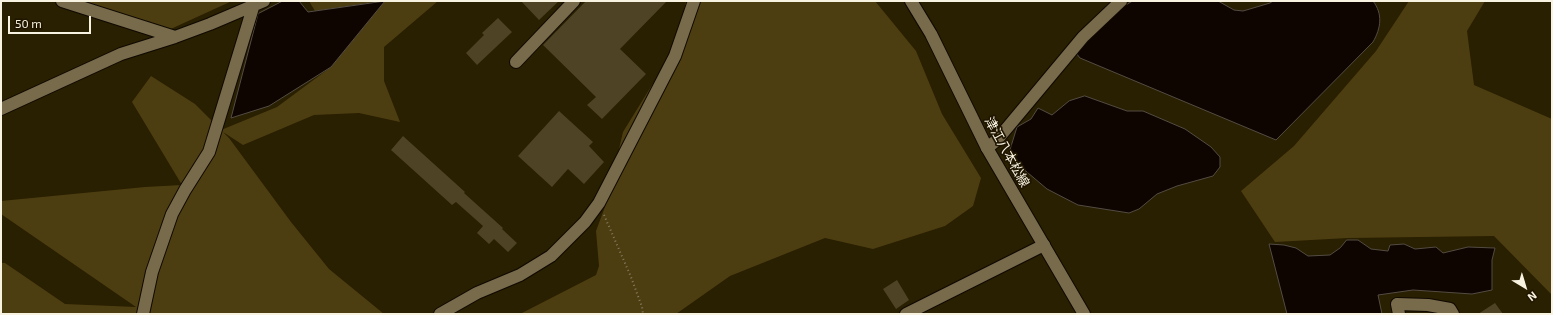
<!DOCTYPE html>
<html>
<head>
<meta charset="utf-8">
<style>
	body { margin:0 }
	#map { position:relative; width:1553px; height:315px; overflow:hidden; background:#291f01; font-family:"Exo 2",sans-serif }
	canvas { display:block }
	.frame { position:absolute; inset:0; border:2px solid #f8f2e0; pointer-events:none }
	.north { position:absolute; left:1505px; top:267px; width:40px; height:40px; -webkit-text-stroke:3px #201600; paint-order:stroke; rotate:142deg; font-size:11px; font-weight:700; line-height:16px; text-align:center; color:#f8f2e0 }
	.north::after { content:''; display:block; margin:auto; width:14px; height:18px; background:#f8f2e0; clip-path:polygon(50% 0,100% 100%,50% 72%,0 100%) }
	.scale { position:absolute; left:8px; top:16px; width:83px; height:18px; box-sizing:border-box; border:2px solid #f8f2e0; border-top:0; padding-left:5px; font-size:12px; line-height:14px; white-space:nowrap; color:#f8f2e0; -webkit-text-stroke:3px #201600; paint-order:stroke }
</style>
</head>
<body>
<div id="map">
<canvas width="1553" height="315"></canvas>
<div class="frame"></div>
<div class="north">N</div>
<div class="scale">50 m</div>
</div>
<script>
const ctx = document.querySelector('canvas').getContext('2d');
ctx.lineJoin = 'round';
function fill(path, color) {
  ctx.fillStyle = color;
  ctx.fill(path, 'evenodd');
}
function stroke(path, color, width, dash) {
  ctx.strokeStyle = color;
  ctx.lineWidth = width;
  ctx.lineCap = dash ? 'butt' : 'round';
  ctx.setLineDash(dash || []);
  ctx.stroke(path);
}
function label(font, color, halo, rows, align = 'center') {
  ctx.font = font + ' "Exo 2","Noto Sans JP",sans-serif';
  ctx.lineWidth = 3.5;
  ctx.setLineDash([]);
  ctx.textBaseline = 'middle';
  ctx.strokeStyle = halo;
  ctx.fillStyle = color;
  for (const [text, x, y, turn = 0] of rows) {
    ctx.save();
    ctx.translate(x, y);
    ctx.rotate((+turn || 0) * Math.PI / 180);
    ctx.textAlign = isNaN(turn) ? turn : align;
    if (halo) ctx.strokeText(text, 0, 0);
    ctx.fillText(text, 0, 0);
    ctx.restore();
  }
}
fill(new Path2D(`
	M74,1H232L162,33Z
	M309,1H381L315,11Z
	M385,1H438L384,47V81L400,122L359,113L314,115L243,145L223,132L229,138L291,222L329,269L384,314H1V263H5L65,304L136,307L1,214V201L145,187L182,185L132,102L151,76L195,104L221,130L277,107L331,67Z
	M686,1H875L916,51L942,114L981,178L973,206L945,226L873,249L825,238L730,276L676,314H520L596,275L599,266L596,231L606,204L623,132L676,46Z
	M1409,1H1485L1467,31L1474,85L1552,119V295L1494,236L1348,238L1275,242L1241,191L1294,146L1376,51Z`), '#4d3e11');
const water = new Path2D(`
	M283,1H299L308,12L385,1L331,67L269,106L231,118L258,14Z
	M1133,1H1218L1234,10L1243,11L1270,3L1273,1H1373C1383,14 1381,28 1373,42L1276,140L1080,58L1076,53L1119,9Z
	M1085,96L1127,111H1143L1185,129L1211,147L1220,157V167L1213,176L1177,186L1157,194L1139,209L1129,213L1078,205L1047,189L1008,156L1017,127L1031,119L1038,108L1052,115L1069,101Z
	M1347,240H1358L1371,249L1388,251L1390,245L1404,244L1415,249L1436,247L1443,253L1468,247L1495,248L1492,260V290L1472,294L1413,290L1378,295L1382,314H1287L1269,244L1284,245L1296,248L1308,256L1330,255L1340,248Z`);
fill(water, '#0e0500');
stroke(water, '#544c43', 1);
fill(new Path2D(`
	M521,1H559L539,20Z
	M586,1H667L620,49L646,74L602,119L587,105L596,97L543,45Z
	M498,18L512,32L477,65L466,53L484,35L482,33Z
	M559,111L593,142L589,146L604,162L584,184L568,169L552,187L518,156Z
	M403,136L465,192L464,193L503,228L502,229L517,243L508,252L494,239L489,244L477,233L483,226L456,202L452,205L391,150Z
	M897,280L909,300L896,309L883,289Z
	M1495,303L1503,314H1478Z`), '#4e4325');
const street = new Path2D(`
	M62,1L175,37
	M516,62L574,1
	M1,109L121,54L175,37L210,24L264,1
	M987,148L997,140L1083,37L1121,1
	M143,314L152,272L172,214L185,190L209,152L255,1
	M440,314L477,293L520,275L551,256L585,222L599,203L675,56L694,1
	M906,314L1044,245
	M1399,314L1397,304L1428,305L1450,309L1453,314`);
const secondary = new Path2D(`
	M911,1L931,34L987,148L1084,314`);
stroke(street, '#100900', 14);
stroke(secondary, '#100900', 14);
stroke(new Path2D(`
	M604,215L631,277L642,307L643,314`), '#847c63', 2, [1, 3]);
stroke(street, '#776b4c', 12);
stroke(secondary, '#776b4c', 12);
label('13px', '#f8f2e0', '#201600', [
	["津江八本松線",1007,152,61]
]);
</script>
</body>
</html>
